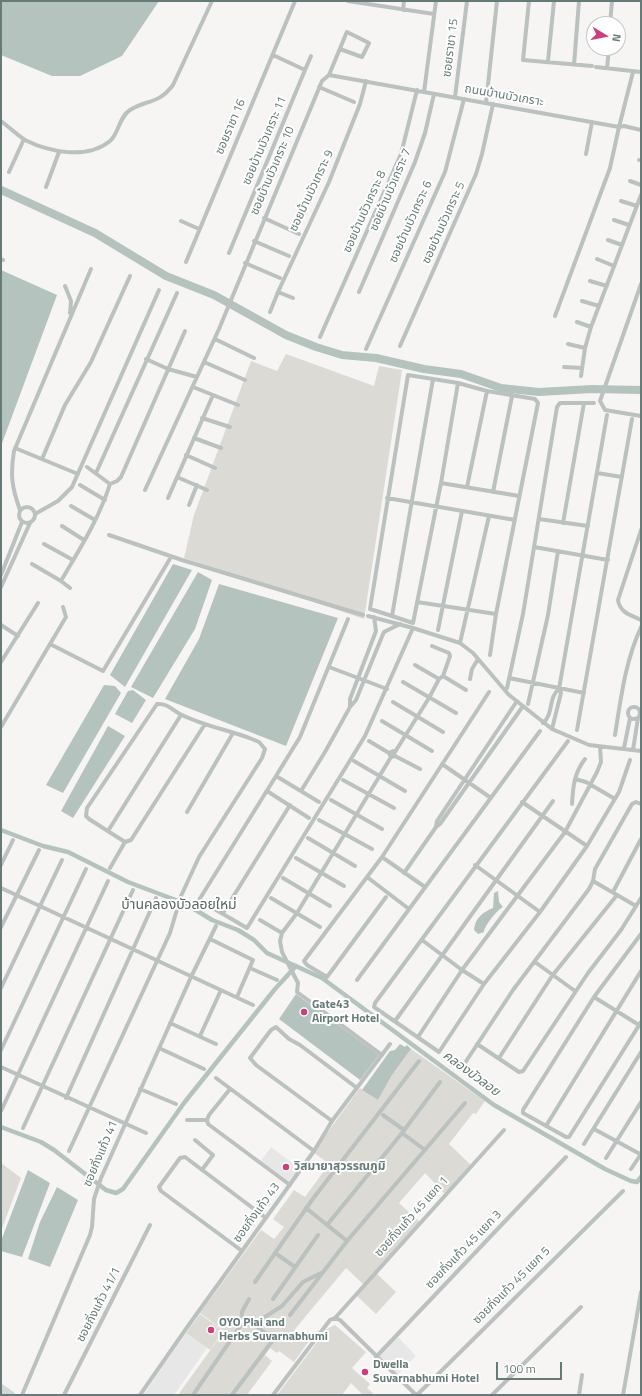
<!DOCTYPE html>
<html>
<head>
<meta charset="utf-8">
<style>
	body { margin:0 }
	#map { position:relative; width:642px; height:1396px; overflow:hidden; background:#f7f5f4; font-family:"Titillium Web",sans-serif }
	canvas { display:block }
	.frame { position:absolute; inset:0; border:2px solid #667b77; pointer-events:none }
	.north { position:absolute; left:586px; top:16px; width:40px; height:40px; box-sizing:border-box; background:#fff; border:1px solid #c2cac9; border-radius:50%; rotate:100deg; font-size:11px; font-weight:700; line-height:16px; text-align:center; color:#667b77 }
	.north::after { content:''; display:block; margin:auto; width:14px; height:18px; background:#cd3e7e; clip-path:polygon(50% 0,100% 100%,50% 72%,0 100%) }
	.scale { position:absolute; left:496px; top:1362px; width:66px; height:18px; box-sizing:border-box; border:2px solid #667b77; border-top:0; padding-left:5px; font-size:12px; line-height:14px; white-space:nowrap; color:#667b77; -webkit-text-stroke:3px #fff; paint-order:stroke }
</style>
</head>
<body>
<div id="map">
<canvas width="642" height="1396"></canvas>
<div class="frame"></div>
<div class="north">N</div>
<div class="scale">100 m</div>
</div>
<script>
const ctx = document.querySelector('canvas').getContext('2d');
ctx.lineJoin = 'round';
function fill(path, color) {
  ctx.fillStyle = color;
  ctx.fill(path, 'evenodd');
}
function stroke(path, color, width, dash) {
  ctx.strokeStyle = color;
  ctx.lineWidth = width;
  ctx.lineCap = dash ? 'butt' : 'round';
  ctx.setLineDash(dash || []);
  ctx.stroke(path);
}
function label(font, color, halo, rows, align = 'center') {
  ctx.font = font + ' "Titillium Web","Noto Sans Thai",sans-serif';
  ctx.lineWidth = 4;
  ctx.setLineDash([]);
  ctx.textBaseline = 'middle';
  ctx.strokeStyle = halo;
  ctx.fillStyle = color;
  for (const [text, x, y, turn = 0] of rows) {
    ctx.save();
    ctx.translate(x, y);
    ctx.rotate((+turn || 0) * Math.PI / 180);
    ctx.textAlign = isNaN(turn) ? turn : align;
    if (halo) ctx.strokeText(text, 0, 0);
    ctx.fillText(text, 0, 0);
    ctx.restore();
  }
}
fill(new Path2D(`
	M271,1147L300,1169L290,1183L261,1161Z
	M186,1333L207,1348L174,1395H143Z
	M398,1337L416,1356L398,1374L380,1356Z`), '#e7e7e7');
fill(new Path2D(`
	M286,354L374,386L379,366L402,370L364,619L184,558L194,515L251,361L277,371Z
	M411,1049L485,1101L476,1114L473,1113L449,1144L472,1166L446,1195L425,1173L399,1203L421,1223L376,1273L396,1292L376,1314L356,1295L364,1285L346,1268L295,1329L309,1341L294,1362L279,1351L277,1353L270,1348L265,1355L272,1361L247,1395H178L224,1331L200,1313L261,1230L274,1239L284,1227L273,1219L294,1190L305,1197L329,1164L313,1152L360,1088L378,1100L392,1075Z
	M1,1163L21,1178L1,1231Z
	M200,1314L223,1331L210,1350L186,1333Z
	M335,1325L366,1352L352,1368L370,1384L367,1388L375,1395H363L351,1383L342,1395H277L327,1329Z`), '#dbdad4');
fill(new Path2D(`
	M1,1H159L122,56L80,76H52L1,55Z
	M1,270L57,295L1,446Z
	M173,564L192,570L125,687L110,675Z
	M198,572L212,580L195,629L153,698L131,687Z
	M219,584L338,618L286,746L165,699L199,639Z
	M104,685L115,686L121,693L63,793L46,785Z
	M133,690L146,700L132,723L115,714L128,691Z
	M108,726L125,736L73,818L61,811Z
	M498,891L499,902L503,907C498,909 484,926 484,932L478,934L474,930C475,918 483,912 493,908L494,893Z
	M296,994L379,1055L360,1080L279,1019Z
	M400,1044L405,1047L407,1045L411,1049L392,1075L378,1100L362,1090L390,1051L395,1050Z
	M28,1170L50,1183L22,1257L1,1251V1241Z
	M57,1187L78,1200L50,1267L28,1259L40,1222Z`), '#b4c3bd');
stroke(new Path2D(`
	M1,830L43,846L68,852L128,882L186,904L212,920L238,930L254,940L267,953L322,978L494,1105L605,1169L631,1181L637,1182L641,1177
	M1,1127L41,1142L54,1150L106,1190L116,1193L123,1189L184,1103L275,989L296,966`), '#b4c3bd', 4.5);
stroke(new Path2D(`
	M1,190L95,233L166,276L214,295L286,335L316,347L342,355L376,358L424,369L461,374L501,388L539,392L592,389L641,390`), '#b4c3bd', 8);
stroke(new Path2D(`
	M348,1L434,14
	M529,1L523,60L592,66
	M403,10L404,1
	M610,24L612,1
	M548,61L554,1
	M574,65L579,1
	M596,67L641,72
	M607,68L609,48
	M305,70L311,56
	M329,75L619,127L633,72
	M319,87L354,102
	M424,92L436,1
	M455,97L467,1
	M486,103L497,1
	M1,121C9,127 17,135 25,140C49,152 87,160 110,141C119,133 119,117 130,110C147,99 158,105 173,85L212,1
	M586,154L592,122
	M639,160H641
	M9,172L24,139
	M630,181L641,185
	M46,187L59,152
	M621,201L637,206
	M264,218L299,234
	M614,220L629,225
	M181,221L199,229
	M608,240L622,245
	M254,241L289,256
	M229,253L305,70L273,55
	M1,259L3,260
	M597,259L614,266
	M186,262L295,1
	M245,263L280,278
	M590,281L607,286
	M65,286L71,301L70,313
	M359,292L415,162L425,133L434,94
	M293,298L278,292L329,182L360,104L366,81
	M582,301L599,306
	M270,312L278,292
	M555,316L610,168L619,127L624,126L641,130
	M577,322L591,327
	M320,337L401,154L417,90
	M215,339L254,358
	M568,344L585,348
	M400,346L476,174L482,154L493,104
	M366,349L445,172L464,99
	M146,359L168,369L197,377
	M204,362L245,380
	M564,367L582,368
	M581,376L585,348L591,327L641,195
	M433,379L392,616L413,623L441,483
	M458,383L487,391L535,399L538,403L496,614L490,655
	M193,387L238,405
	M641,416L605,410L600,401L641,284
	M202,418L230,427
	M194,438L221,448
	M15,448L78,474
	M186,455L215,468
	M42,459L65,405L91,362L130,276
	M87,467L110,484
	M96,473L177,293
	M597,473L622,477
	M177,477L207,490
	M80,485L105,500
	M467,487L487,391
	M145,490L219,329L322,81L329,75L346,34L347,32L369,43L362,57L340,49
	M493,492L512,396
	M168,498L213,395
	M387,498L515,520
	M189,505L197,485
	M71,506L95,520
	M19 515a8 8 0 1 1 16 0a8 8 0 1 1-16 0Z
	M20,510C12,488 10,475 14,451L91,269
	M35,514L58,501L72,487L159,290
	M539,519L588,526
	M563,523L584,403
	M62,526L84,540
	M641,530L618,600C620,613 631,615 641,620
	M109,535L182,560L363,615
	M44,544L73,560
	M534,547L608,560
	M32,564L61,581C79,550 99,519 110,484L117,481L121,477L185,331
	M1,575L22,522
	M61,581L70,588
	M1,587L30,523
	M417,602L496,614
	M368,616L413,628L460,643L473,653L509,695L552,729L589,745L641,751
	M392,616L370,609L408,375L458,383L441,483L519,496
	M1,625L18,636
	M438,630L462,511
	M460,643L489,516
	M50,644L103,671L171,557
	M432,646L449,653L450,656L443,676L466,690
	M1,662L38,603
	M415,665L439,679
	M329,667L387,689
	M509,678L584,693
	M470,679L472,669L478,659
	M403,682L456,713
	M507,688L523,614L557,407L560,403H594
	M517,701L437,821L436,827L440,824L523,706
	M393,702L443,732
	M528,704L548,615L558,551
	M628 713a6 6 0 1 1 12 0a6 6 0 1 1-12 0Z
	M350,707V699L376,631L374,617
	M382,721L432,751
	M543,723C554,714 548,697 559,689
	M1,727L66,617L63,607
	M552,729L561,693L559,689L607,415
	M577,730L632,419
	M615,735C621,698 625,662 641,627
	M369,741L389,753L391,757L395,756L393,751L389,753
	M568,741L375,1003L374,1007L439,1052L484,984L540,912L587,846L619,792L630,760
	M624,748L630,718
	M633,750L638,718
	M395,752L429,698L439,679L443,676
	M395,756L420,769
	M354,761L405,791
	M442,764L491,798
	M276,776L199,900L247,928L365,736L413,628
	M575,779L586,782L615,799
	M343,780L394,808
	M267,791L309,818
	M301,791L325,752L350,707L356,700L381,639L384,632L400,624
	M331,800L382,829
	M319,802L276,776L300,737L348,619
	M522,802L587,846
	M572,804C573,787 574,773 585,759
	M187,812L233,733
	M319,820L372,849
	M108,831L181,715
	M308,838L355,866
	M382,857L425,887
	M296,858L344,886
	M1,865L13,840
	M475,865L540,912
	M110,868L125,842
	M404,873L436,827
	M367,877L409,909
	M283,878L330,906
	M593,881L636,906
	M1,888L253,1005
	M613,892L641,839
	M386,897L327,977L307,965L304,961L382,857L489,692
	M271,898L320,927
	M223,913L290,805
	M260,920L282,933
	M1,927L39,850
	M641,934L594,997L523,1110V1113L566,1137H569L641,1022
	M210,939L253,960L237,997
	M422,940L462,970L484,984
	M535,962L575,991
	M250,968L277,980
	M357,980L540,731
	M1,988L62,860
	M594,997L639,1025
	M395,1021L553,801
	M170,1023L216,1044
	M200,1036L221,990
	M418,1037L462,970L565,832L597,772L601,762L600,747
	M477,1044L519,1072L523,1071L588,973L621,930L641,898
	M159,1048L204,1069
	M1,1050L86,869
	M382,1055L297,992L298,983L282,952L280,941L282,933L297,913L391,757
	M499,1058L552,976L617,895
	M1,1067L146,1133
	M461,1069L513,990L589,889L593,881L595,869L632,804L636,802L641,804
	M216,1078L314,1151
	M140,1089L176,1104
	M230,1089L209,1115L207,1120L208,1124L290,1185
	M66,1098L156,898
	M1,1111L108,881
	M383,1115L404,1130
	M187,1120H207
	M332,1121L256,1065L250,1058L271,1030L276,1027L289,1039L300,1045L357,1088
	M546,1126L641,971
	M23,1128L133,890
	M594,1129L640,1154
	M402,1133L425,1150
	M195,1140L213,1155L202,1170
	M584,1144L641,1052
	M69,1151L170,933L181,896L199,857L262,758L265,749L259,742L252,739C229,730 204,726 182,715C173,711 168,703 157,704L87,808L86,816L89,819L125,842L131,840L205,724
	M606,1158L641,1102
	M631,1169L641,1154
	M306,1208L347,1241
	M327,1225L402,1133L440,1082
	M242,1251L161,1191L159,1187L180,1158L185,1157L266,1218
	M275,1253L295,1267
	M255,1282L312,1200L419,1061
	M273,1299L318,1235
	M290,1315L347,1241L465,1103
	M335,1318L504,1130
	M254,1324L282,1306L303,1282L321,1273
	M376,1357L566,1157
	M22,1395L90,1235L92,1227L94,1199L101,1178L191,977L216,926
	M64,1395L150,1225
	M140,1395L188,1326L314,1151L332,1121L390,1044
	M193,1395L241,1325L242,1312L249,1299
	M232,1395L273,1340L254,1324L241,1325
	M273,1395L330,1320L335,1318L340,1320L416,1395
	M417,1395L623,1191
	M492,1395L581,1307
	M579,1395L582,1375
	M623,1395L641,1292`), '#bac1bf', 4);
stroke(new Path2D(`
	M1,1388L11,1395`), '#d1d8d6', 8);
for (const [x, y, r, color] of [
	[304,1012,4,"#cd3e7e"],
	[286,1167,4,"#cd3e7e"],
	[211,1330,4,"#cd3e7e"],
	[365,1372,4,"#cd3e7e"]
]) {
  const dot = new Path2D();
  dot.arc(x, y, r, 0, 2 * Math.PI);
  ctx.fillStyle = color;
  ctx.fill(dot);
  stroke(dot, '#fff', 1.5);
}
label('12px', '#667b77', '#fff', [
	["ซอยราชา 15",451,48,-83],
	["ถนนบ้านบัวเกราะ",504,96,10],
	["ซอยราชา 16",231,127,-67],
	["ซอยบ้านบัวเกราะ 11",265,141,-67],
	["ซอยบ้านบัวเกราะ 10",273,171,-67],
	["ซอยบ้านบัวเกราะ 7",391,190,-67],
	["ซอยบ้านบัวเกราะ 9",312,191,-65],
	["ซอยบ้านบัวเกราะ 8",365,212,-66],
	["ซอยบ้านบัวเกราะ 6",411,222,-66],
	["ซอยบ้านบัวเกราะ 5",444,223,-66],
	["ซอยกิ่งแก้ว 41",101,1154,-67],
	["ซอยกิ่งแก้ว 43",257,1213,-54],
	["ซอยกิ่งแก้ว 45 แยก 1",412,1217,-48],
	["ซอยกิ่งแก้ว 45 แยก 3",464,1250,-46],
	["ซอยกิ่งแก้ว 45 แยก 5",512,1286,-45],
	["ซอยกิ่งแก้ว 41/1",99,1305,-63]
]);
label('bold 12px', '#667b77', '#fff', [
	["Gate43",312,1005],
	["Airport Hotel",312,1019],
	["วิสมายาสุวรรณภูมิ",294,1167],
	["OYO Plai and",219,1323],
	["Herbs Suvarnabhumi",219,1337],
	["Dwella",373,1365],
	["Suvarnabhumi Hotel",373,1379]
], 'left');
label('italic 13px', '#60766d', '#fff', [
	["คลองบัวลอย",471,1074,36]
]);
label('14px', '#576763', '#fff', [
	["บ้านคลองบัวลอยใหม่",179,906]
]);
</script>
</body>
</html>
